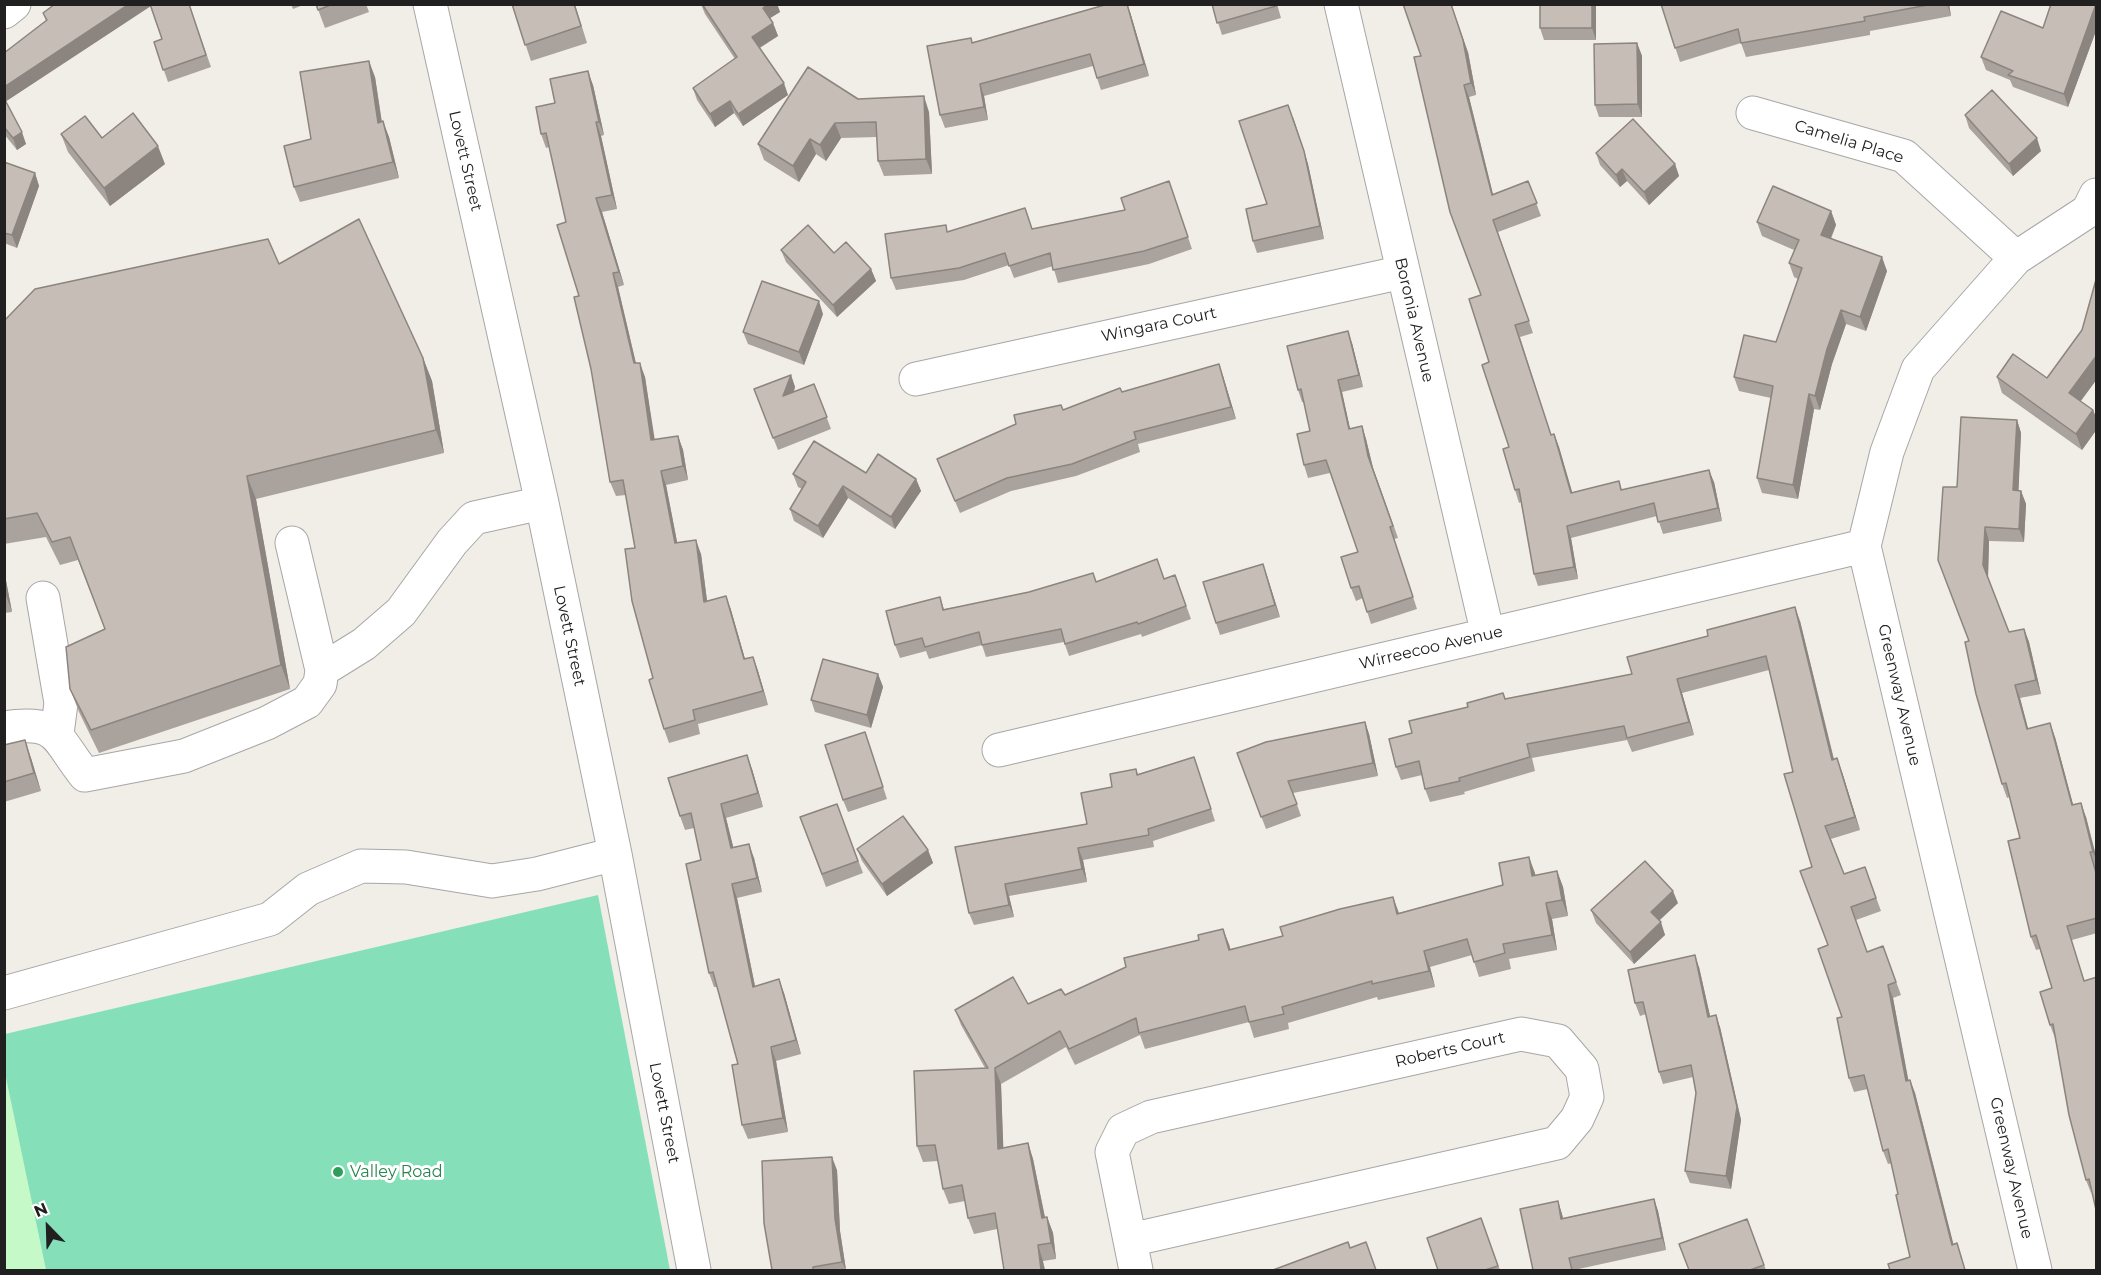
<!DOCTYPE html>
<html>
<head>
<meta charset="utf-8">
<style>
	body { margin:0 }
	#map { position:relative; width:2101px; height:1275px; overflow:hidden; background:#f1ede7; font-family:Montserrat,sans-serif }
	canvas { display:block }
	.frame { position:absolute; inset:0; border:6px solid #202020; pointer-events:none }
	.north { position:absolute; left:18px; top:1197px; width:60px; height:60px; -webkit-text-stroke:4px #fff; paint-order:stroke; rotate:337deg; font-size:16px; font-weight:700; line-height:24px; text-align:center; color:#202020 }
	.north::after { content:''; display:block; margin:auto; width:21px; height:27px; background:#202020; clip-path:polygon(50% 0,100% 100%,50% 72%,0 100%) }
</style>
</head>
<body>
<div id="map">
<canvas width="2101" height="1275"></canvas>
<div class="frame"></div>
<div class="north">N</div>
</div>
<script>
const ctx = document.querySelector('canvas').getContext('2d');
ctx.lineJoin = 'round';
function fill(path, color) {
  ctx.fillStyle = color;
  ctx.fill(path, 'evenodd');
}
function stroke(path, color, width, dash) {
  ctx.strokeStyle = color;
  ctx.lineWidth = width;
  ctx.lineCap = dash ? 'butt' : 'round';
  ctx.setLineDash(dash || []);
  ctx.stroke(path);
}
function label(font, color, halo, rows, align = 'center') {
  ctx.font = font + ' Montserrat,sans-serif';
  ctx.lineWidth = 6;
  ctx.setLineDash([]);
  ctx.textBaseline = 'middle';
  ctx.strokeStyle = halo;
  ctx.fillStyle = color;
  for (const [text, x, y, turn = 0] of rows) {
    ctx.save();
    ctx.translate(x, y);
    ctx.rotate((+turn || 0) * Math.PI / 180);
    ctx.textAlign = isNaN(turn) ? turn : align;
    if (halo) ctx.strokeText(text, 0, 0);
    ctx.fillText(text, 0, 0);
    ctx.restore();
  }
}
fill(new Path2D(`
	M5,1073L46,1270H5Z`), '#c5fac8');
fill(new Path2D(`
	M598,895L670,1270H46L5,1073V1034Z`), '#85e0ba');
const minor = new Path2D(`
	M430,4L542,503L615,854L694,1270
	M1341,4L1488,635
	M4,12L14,4
	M1753,113L1904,156L2016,258
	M916,379L1403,272
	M292,543L322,670
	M43,598L61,703L57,734
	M4,728C60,719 55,738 85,775L184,756L267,723L307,702L320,684L322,670L364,644L401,612L452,542L474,518L542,503
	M999,750L1864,546
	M4,993L270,919L308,889L361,866L406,867L492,881L537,874L615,854
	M1130,1240L1557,1143L1577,1119L1587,1097L1582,1069L1558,1041L1521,1034L1151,1117L1123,1130L1112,1152L1136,1270
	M2035,1270L1864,546L1887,452L1918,369L2016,258L2088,211L2096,195`);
stroke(minor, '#a7a7a7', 35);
stroke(minor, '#fff', 33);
fill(new Path2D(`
	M55,4H189L211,67L168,82L154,42L162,39L150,6L6,101L26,144L17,150L4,134V53L46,21L43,13Z
	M291,4H306L293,9Z
	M316,4H366L369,12L325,28Z
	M512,4H575L587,43L531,61Z
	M701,4H777L780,12L770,18L773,23L778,36L760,48L788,95L743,126L734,113L715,127L697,100L693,88L735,59L705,14Z
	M1212,4H1277L1281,18L1222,35Z
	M1540,4H1596V40H1544L1540,28Z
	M1661,4H1949L1951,16L1870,31V35L1746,57L1741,43L1680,62Z
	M2097,4V28L2068,107L2013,87L2010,80L1986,70L1981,57L2043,28Z
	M1130,12L1149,76L1101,90L1093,66L984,96L988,120L945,128L940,115L973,42Z
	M1637,43L1642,56V117H1599L1595,105Z
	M1468,52L1476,95L1469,97L1493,194L1528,181L1541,216L1498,232L1533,333L1520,337L1551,435L1554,434L1559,447L1572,493L1619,481L1622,490L1714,482L1722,521L1663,534L1657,516L1571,538L1578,579L1538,586L1534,574L1521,502L1519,503L1515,490L1509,447L1489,362L1481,295L1450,212Z
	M375,77L382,122L389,137L399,178L300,202L294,187L311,139Z
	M593,85L604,135L601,136L617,209L602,212L624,285L618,287L636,363L645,377L654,440L678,436L683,450L688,480L666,485L677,542L701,554L707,601L726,596L731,610L745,659L753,657L758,671L768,705L698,724L700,734L669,743L664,729L653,678L635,548L626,495L616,496L610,482L566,222L549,147L546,148L541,134L555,103Z
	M858,99L929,112L932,174L884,176L878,161L877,137L841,138L826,161L816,154L799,182L764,160L758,144Z
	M1965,115L2041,151L2013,176L1969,128Z
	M1293,117L1308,164L1324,239L1257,253L1253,241L1267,204Z
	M61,134L102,138L165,164L110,206L68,152Z
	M1596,153L1675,164L1679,176L1649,205L1627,181L1620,187L1600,165Z
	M4,162L35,173L39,186L17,248L4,243Z
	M1169,181L1192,249L1149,264L1058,283L1053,266L1014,278L1009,265L964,280L896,290L891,278L949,232L1032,229L1125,210Z
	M1831,211L1836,225L1831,239L1887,271L1866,331L1846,324L1832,364L1820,410L1814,409L1798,499L1762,493L1757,478L1771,398L1739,391L1734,377L1776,342L1798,279L1794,277L1789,263L1794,250L1762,236L1757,222Z
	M781,250L834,253L871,269L876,281L837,317L786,262Z
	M279,264L423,358L432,381L444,453L256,499L290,689L99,753L79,712L70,689L105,629L78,560L60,565L46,537L4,544V321Z
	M2097,276V379L2080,401L2093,410L2097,420V429L2082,450L2002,393L1997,377L2047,378L2082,330Z
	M823,314L804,365L748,344L743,332Z
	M1352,343L1363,387L1342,392L1350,429L1362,426L1366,439L1373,468L1398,538L1394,539L1417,609L1371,624L1363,598L1356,601L1351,588L1358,552L1330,473L1308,478L1304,465L1310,431L1304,402H1302L1298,390Z
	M791,375L795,387L794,392L814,384L831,429L778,450L754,389Z
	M1223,376L1236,419L1138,444L1140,452L1076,476L1011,491L960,513L937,459L1061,405L1063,410L1122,392Z
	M2017,420L2021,433L2018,491H2021L2026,504L2024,542L1989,541L1988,577L2009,632L2024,629L2029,642L2041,694L2020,698L2028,729L2055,737L2073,805L2086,817L2097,859V865L2095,866L2097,872V933L2072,940L2091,1193L2086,1180L2055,1038L2050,1025L2052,988L2040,949L2036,950L2031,937L2020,838L2010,797L2007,798L2002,784L1969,641L1957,487Z
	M866,473L916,479L921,491L895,529L848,498L823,538L794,521L790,509L802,489L798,487L793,474Z
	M4,570L12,612L4,613Z
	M1175,575L1191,619L1142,637L1141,634L1069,656L1064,642L986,657L982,645L929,659L926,651L900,658L895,645L940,597L944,609L1096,582L1164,579Z
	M1267,576L1280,617L1220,635L1216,623Z
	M1800,621L1834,759L1842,772L1860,830L1831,839L1844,874L1865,867L1881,911L1856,920L1867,952L1883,946L1901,995L1893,998L1908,1080H1910L1915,1093L1953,1244L1962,1257H1910L1898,1194L1892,1163L1888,1164L1883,1151L1868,1089L1854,1092L1849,1078L1842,1017L1793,772L1769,670L1682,693L1694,735L1632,752L1627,740L1532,758L1535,771L1464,792L1465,794L1430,802L1425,789L1422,775L1401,780L1396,767L1412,733L1506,699L1632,674Z
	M878,674L883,687L871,728L815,712L811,700Z
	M1365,722L1369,734L1378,776L1293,793L1301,816L1266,829L1237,753Z
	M865,732L887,799L848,812L843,800Z
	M4,745L31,758L41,791L4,802Z
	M1194,757L1215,821L1153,841L1154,847L1083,860L1087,882L1009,896L1014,917L974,925L969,913L955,847L1087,824L1112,787L1136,769L1138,774Z
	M752,769L763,807L726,818L733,847L754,858L762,892L737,898L755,986L784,993L801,1054L776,1061L788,1132L748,1139L742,1125L738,1064L717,987H714L709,973L701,860L694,828L685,830L680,816Z
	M837,804L863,873L826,887L800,817Z
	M857,849L928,850L933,863L887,896L862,861Z
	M1557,871L1563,887L1568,916L1552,919L1557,950L1509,959L1511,969L1479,977L1472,955L1430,967L1435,987L1378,1000L1377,997L1288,1023L1289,1029L1254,1038L1249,1022L1145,1049L1140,1035L1075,1065L1066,1047L1001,1084L1003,1148L1028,1143L1033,1159L1045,1217H1047L1053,1233L1056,1259L1043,1261L997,1229L974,1234L968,1218L965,1201L949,1204L943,1189L938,1161L923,1162L917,1146L985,1068L961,1025L955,1010L1028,1004L1065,995L1229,944L1230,949L1399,913L1503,885L1535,873V876Z
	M1678,903L1659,921L1665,935L1634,964L1596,923L1591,910Z
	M1699,967L1710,1016L1720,1027L1741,1120L1731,1189L1690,1183L1685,1171L1696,1093L1693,1077L1663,1084L1659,1072L1646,1014L1640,1016L1635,1003Z
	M837,1170L840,1231L846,1270H772Z
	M1654,1199L1658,1211L1666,1250L1574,1270H1533L1558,1201L1563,1218Z
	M1481,1218L1500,1270H1438Z
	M1747,1219L1766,1270H1689Z`), '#aaa39d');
fill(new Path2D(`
	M129,4H150L151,6L5,102L4,87Z
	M768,4H777L780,12L767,20L763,8Z
	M1127,4L1130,12L1149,76L1144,64Z
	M1451,4L1468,52L1476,95L1471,83Z
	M1592,4H1596V40L1592,28Z
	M1947,4H1949L1951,16Z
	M2096,4H2097V28L2068,107L2064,94Z
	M773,23L778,36L757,49L752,37Z
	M1637,43L1642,56V117L1638,104Z
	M369,61L375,77L384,138L378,123Z
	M588,71L593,85L604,135L599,122Z
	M784,83L788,95L743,126L738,114Z
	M980,84L984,96L988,120L984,107Z
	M1464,85L1469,97L1496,207L1492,195Z
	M924,96L929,112L932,174L926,159Z
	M730,101L734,113L715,127L710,114Z
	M1293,117L1308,164L1324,239L1320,226Z
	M383,121L389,137L399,178L393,162Z
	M596,122L601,136L617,209L612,195Z
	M835,123L841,138L826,161L820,145Z
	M22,132L26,144L17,150L13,138Z
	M2037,138L2041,151L2013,176L2009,164Z
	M810,139L816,154L799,182L793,166Z
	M158,146L165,164L110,206L104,188Z
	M1675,164L1679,176L1649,205L1644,192Z
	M1622,169L1627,181L1620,187L1616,175Z
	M35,173L39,186L17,248L12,235Z
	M596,198L602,212L624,285L619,272Z
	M1831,211L1836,225L1826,249L1821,235Z
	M1882,257L1887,271L1866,331L1860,317Z
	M871,269L876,281L837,317L833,305Z
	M613,273L618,287L639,377L634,363Z
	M819,301L823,314L804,365L799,352Z
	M1841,310L1846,324L1832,364L1820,410L1815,396L1827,349Z
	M1348,331L1352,343L1363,387L1359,375Z
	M2097,355V379L2075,409L2069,393Z
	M423,358L432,381L444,453L436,430Z
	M640,363L645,377L657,454L651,440Z
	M1219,364L1223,376L1236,419L1231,407Z
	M791,375L795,387L788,408L783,396Z
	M1338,380L1342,392L1353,442L1349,429Z
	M1809,394L1814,409L1798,499L1793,485Z
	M2093,410L2097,420V429L2082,450L2076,434Z
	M2017,420L2021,433L2018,504L2013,490Z
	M1362,426L1366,439L1373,468L1398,538L1368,456Z
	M1554,434L1559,447L1576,505L1571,493Z
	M678,436L683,450L688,480L683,466Z
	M1709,470L1714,482L1722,521L1718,508Z
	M661,471L666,485L680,557L675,543Z
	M247,476L256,499L290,689L281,665Z
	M916,479L921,491L895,529L891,517Z
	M843,486L848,498L823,538L818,526Z
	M2021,491L2026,504L2024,542L2019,529Z
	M1567,526L1571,538L1578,579L1574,567Z
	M1985,527L1989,541L1988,578L1983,565Z
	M696,540L701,554L709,616L704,602Z
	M1263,564L1267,576L1280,617L1275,605Z
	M4,570L12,612L4,590Z
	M726,596L731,610L749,673L744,659Z
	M1795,607L1800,621L1837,773L1832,760Z
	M2024,629L2029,642L2041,694L2036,680Z
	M753,657L758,671L768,705L763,691Z
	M878,674L883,687L871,728L867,715Z
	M1677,679L1682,693L1694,735L1689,722Z
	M2015,685L2020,698L2032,743L2027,729Z
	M1365,722L1369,734L1378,776L1373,763Z
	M2050,723L2055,737L2077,819L2072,805Z
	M25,740L31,758L41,791L34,773Z
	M747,755L752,769L763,807L758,793Z
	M1837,758L1842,772L1860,830L1855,817Z
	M2081,803L2086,817L2097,861L2093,852Z
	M721,804L726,818L737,862L731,848Z
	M749,844L754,858L762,892L757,878Z
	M1078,848L1083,860L1087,882L1082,869Z
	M928,850L933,863L887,896L882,884Z
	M1529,857L1535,873L1538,892L1532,876Z
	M1557,871L1563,887L1568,916L1562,900Z
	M732,884L737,898L758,1001L753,987Z
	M1005,884L1009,896L1014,917L1009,905Z
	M1673,891L1678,903L1655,924L1651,912Z
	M1393,897L1399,913L1403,929L1397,914Z
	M1546,903L1552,919L1557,950L1552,935Z
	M1661,922L1665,935L1634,964L1630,952Z
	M1223,929L1229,944L1235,966L1229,950Z
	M1424,951L1430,967L1435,987L1429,971Z
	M1695,955L1699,967L1713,1029L1708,1017Z
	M779,979L784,993L801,1054L796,1040Z
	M1888,985L1893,998L1911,1094L1906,1081Z
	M1716,1015L1720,1027L1741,1120L1731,1189L1726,1176Z
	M771,1047L776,1061L788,1132L783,1118Z
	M995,1068L1001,1084L1004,1165L998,1149Z
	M1910,1080L1915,1093L1957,1258L1952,1245Z
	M1028,1143L1033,1159L1048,1233L1042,1218Z
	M832,1157L837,1170L840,1231L846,1270L842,1262L835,1219Z
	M1654,1199L1658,1211L1666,1250L1662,1238Z
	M1558,1201L1562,1214L1566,1231L1561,1219Z
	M1047,1217L1053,1233L1056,1259L1051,1243Z
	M1038,1245L1043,1261L1045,1270H1041Z`), '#8b847f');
const building = new Path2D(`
	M55,4H129L4,87V53L47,20L43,13Z
	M150,4H189L206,55L163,70L154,42L162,39Z
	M316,4H333L318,10Z
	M512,4H574L581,26L525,45Z
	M702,4H768L763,8L773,23L752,37L784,83L738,114L730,101L710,114L693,88L737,57Z
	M1108,4H1127L1144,64L1097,78L1090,54L980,84L984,107L940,115L927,46L971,38L972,43Z
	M1212,4H1276V6L1217,23Z
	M1403,4H1451L1463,40L1471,83L1464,85L1492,195L1528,181L1537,203L1493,220L1529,321L1515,325L1551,435L1554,434L1571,493L1619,481L1621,490L1709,470L1718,508L1658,522L1654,503L1567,526L1574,567L1534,574L1519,489L1515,490L1503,449L1509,447L1482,365L1489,362L1469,299L1481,295L1450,212L1414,57L1421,56Z
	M1540,4H1592V28H1540Z
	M1661,4H1933L1864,17L1865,21L1741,43L1738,29L1675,48Z
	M2051,4H2096L2064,94L2008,75L2013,71L1981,57L2001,11L2043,28Z
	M1637,43L1638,104L1595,105L1594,44Z
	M369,61L378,123L383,121L393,162L294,187L284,146L311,139L300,72Z
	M808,67L858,99L924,96L926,159L878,161L876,122L835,123L820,145L810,139L793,166L758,144Z
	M588,71L599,122H596L612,195L596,198L619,272L613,273L634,363H640L651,440L678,436L683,466L661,471L675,543L696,540L704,602L726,596L744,659L753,657L763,691L693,710L695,720L664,729L649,680L653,678L632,601L625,549L635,548L623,480L610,482L591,369L574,297L579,296L557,225L566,222L546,133L541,134L536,107L555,103L550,79Z
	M1992,90L2037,138L2009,164L1965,115Z
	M4,98L22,132L13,138L4,127Z
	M1288,105L1304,151L1320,226L1253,241L1246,209L1267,204L1239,121Z
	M133,113L158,146L104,188L61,134L85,116L102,138Z
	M1633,119L1675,164L1644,192L1622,169L1616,175L1596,153Z
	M4,162L35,173L12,235L4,233Z
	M1169,181L1188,237L1144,251L1053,270L1050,253L1009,266L1005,253L959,268L891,278L885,234L946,225L947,232L1025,208L1032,229L1125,210L1121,198Z
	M1773,186L1831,211L1821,235L1882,257L1860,317L1841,310L1827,349L1815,396L1809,394L1793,485L1757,478L1773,386L1734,377L1744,335L1776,342L1802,268L1789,263L1799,240L1757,222Z
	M359,219L423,358L436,430L247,476L281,665L91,730L70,689L66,647L105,629L70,537L52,542L37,513L4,519V321L35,289L268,239L279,264Z
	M808,225L834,253L846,242L871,269L833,305L781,250Z
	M2097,276V355L2069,393L2093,410L2076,434L1997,377L2013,354L2047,378L2082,330Z
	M762,281L819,301L799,352L743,332Z
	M1348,331L1359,375L1338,380L1349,429L1362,426L1368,456L1393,526L1390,527L1413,597L1367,612L1359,586L1351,588L1341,557L1358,552L1326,460L1304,465L1297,434L1310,431L1301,389L1298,390L1287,346Z
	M1219,364L1231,407L1134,432L1136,439L1072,464L1007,478L955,501L937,459L1016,424L1014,415L1061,405L1063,410L1120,388L1122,392Z
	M791,375L783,396L814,384L827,417L773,438L754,389Z
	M1961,417L2017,420L2013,490L2021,491L2019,529L1985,527L1983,565L2009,632L2024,629L2036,680L2015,685L2027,729L2050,723L2072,805L2081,803L2093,852H2090L2097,876V918L2067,926L2084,981L2097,977V1214L2089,1179L2086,1180L2069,1115L2053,1024L2050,1025L2040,992L2052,988L2036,935L2031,937L2008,841L2020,838L2006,783L2002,784L1976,694L1965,642L1969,641L1938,560L1943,487H1957Z
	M814,441L866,473L878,454L916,479L891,517L843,486L818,526L790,509L806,482L793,474Z
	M1157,559L1164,579L1175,575L1186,606L1138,624L1137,622L1065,644L1061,629L982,645L979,632L925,647L922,638L895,645L886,611L940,597L943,610L1029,592L1093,573L1096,582Z
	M1263,564L1275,605L1216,623L1203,582Z
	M1795,607L1832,760L1837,758L1855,817L1825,826L1844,874L1865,867L1876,898L1851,907L1867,952L1883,946L1896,982L1888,985L1906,1081L1910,1080L1952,1245L1957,1243L1965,1270H1890L1888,1264L1910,1257L1896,1195L1898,1194L1888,1149L1883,1151L1864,1075L1849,1078L1837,1018L1842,1017L1818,949L1828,945L1800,871L1812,867L1784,774L1793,772L1766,656L1677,679L1689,722L1627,738L1624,726L1527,744L1530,757L1459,778L1460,781L1425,789L1419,761L1396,767L1389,739L1412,733L1409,721L1468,707L1467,703L1503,693L1505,699L1632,674L1627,657L1708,636L1707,630Z
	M823,659L878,674L867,715L811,700Z
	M1365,722L1373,763L1288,781L1297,804L1261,817L1237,753L1266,742Z
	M865,732L883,787L843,800L825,745Z
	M25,740L34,773L4,782V745Z
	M747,755L758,793L721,804L731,848L749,844L757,878L732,884L753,987L779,979L796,1040L771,1047L783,1118L742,1125L732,1065L738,1064L713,972L709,973L686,864L701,860L691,813L680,816L668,778Z
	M1194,757L1211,809L1148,829L1149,835L1078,848L1082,869L1005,884L1009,905L969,913L955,847L1087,824L1081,793L1112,787L1110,774L1136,769L1137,775Z
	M837,804L858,861L822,874L800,817Z
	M903,816L928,850L882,884L857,849Z
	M1529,857L1532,876L1557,871L1562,900L1546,903L1552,935L1503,944L1505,953L1474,962L1467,939L1424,951L1429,971L1372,984V981L1282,1007L1284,1014L1249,1022L1245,1006L1139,1033L1136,1018L1069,1049L1060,1031L995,1068L998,1149L1028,1143L1042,1218L1047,1217L1051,1243L1038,1245L1041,1270H1004L995,1213L968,1218L962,1185L943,1189L935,1145L917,1146L914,1071L988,1068L955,1010L1013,977L1028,1004L1061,989L1065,995L1126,967L1124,958L1199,940L1198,935L1223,929L1229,950L1283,936L1280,927L1340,909L1393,897L1397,914L1503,885L1499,863Z
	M1645,861L1673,891L1651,912L1661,922L1630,952L1591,910Z
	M1695,955L1708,1017L1716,1015L1737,1107L1726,1176L1685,1171L1696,1093L1691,1065L1659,1072L1643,1002L1635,1003L1628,970Z
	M832,1157L835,1219L842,1262L813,1267V1270H772L764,1223L762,1161Z
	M1654,1199L1662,1238L1569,1258L1572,1270H1533L1520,1209L1558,1201L1561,1219Z
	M1481,1218L1498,1266L1485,1270H1438L1427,1238Z
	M1747,1219L1764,1265L1750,1270H1689L1679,1244Z
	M1348,1242L1350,1248L1366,1242L1376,1270H1273Z`);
fill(building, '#c6bdb6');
stroke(building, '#8b847f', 1.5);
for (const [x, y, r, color] of [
	[338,1172,6,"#2e9e5b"]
]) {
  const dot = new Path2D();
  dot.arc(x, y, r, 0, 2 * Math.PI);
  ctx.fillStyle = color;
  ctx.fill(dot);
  stroke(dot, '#fff', 2);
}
label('16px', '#202020', '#fff', [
	["Camelia Place",1849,142,17],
	["Lovett Street",465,161,77],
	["Boronia Avenue",1414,320,77],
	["Wingara Court",1159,325,-12],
	["Lovett Street",569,636,78],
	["Wirreecoo Avenue",1431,648,-13],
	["Greenway Avenue",1899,695,77],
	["Roberts Court",1450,1050,-13],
	["Lovett Street",664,1113,79],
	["Greenway Avenue",2011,1168,77]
]);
label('16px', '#27864d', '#fff', [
	["Valley Road",350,1172]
], 'left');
</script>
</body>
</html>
